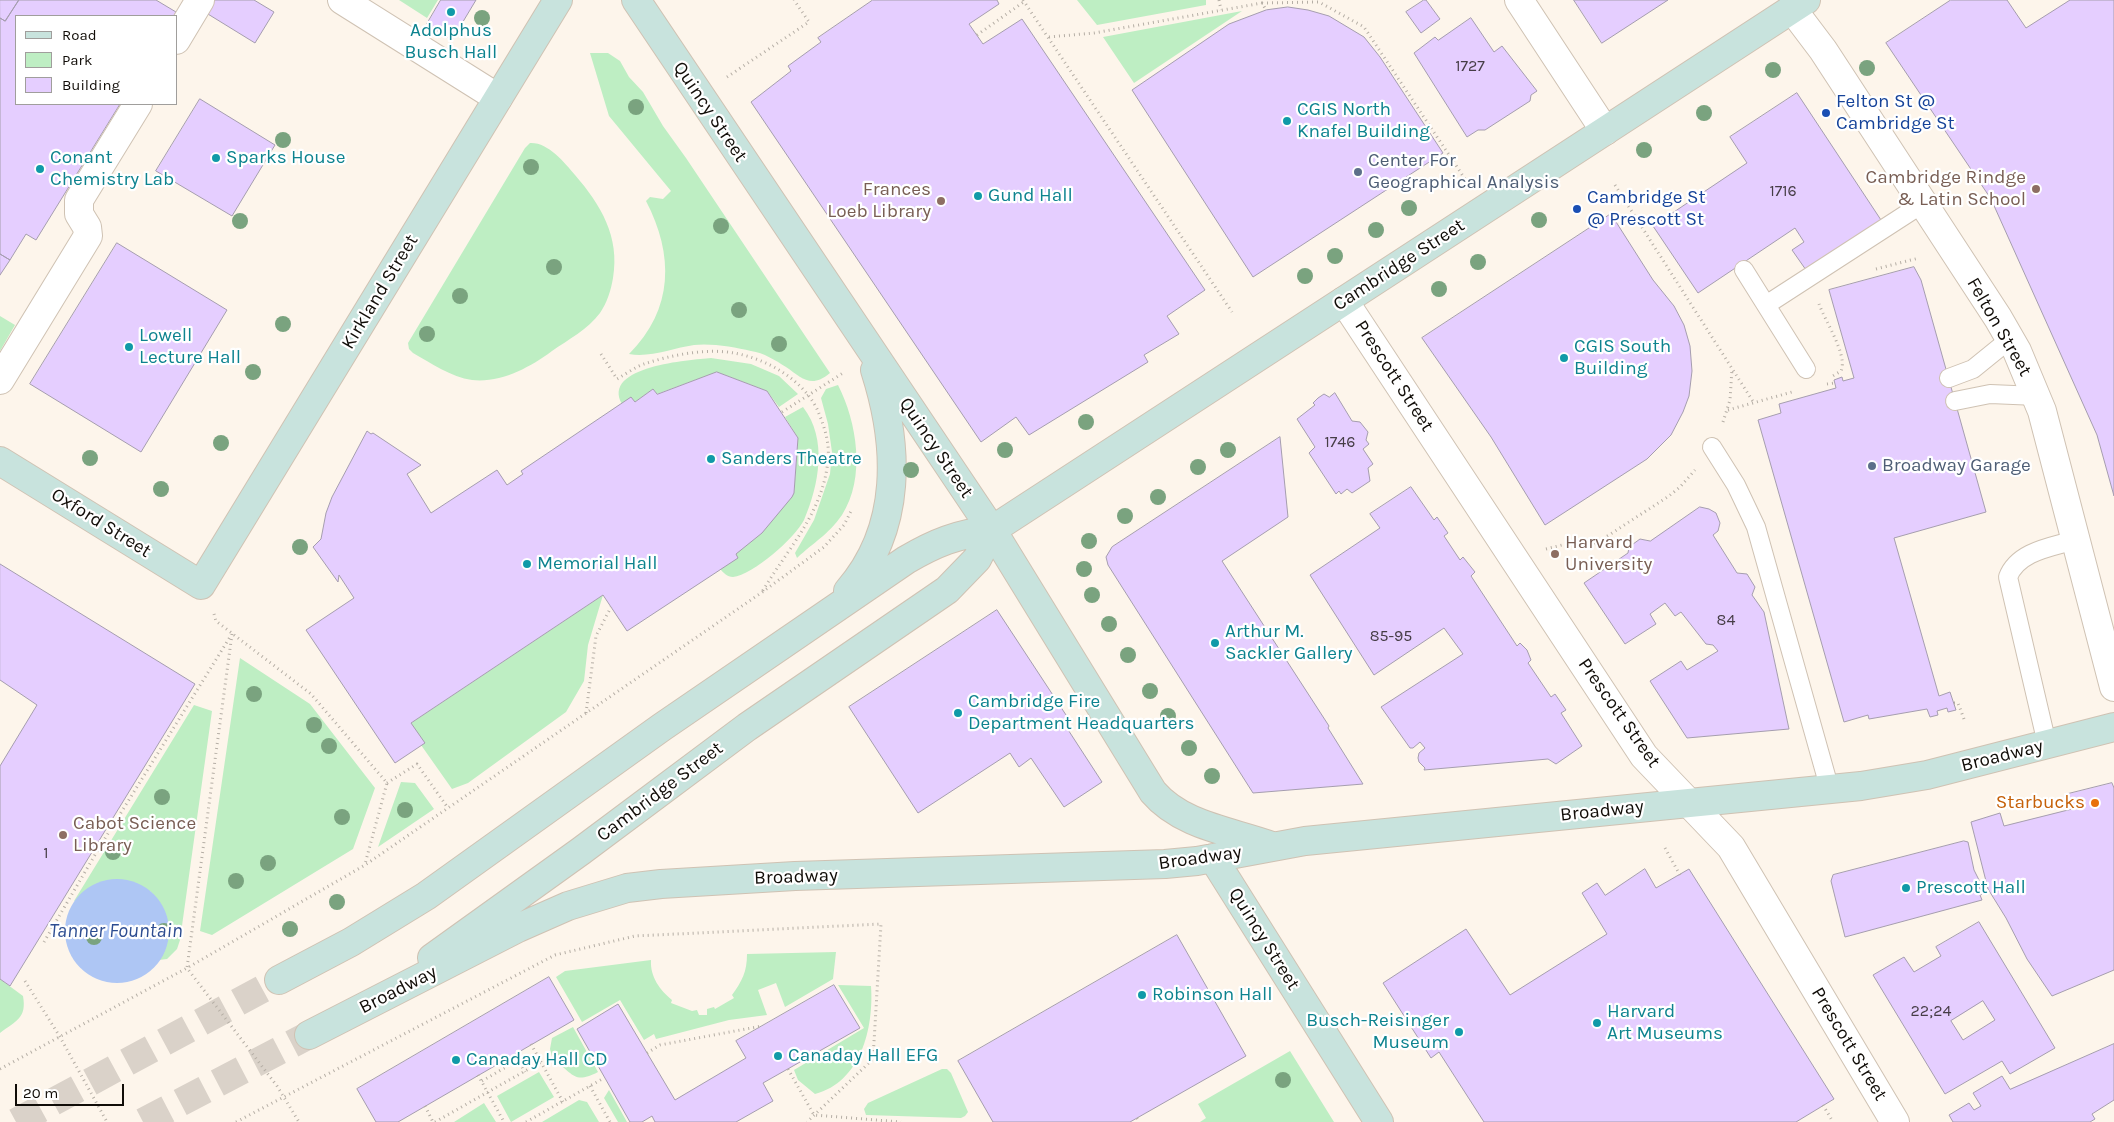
<!DOCTYPE html>
<html>
<head>
<meta charset="utf-8">
<style>
	body { margin:0 }
	#map { position:relative; width:2114px; height:1122px; overflow:hidden; background:#fdf5eb; font-family:Karla,sans-serif }
	canvas { display:block }
	.legend { position:absolute; left:15px; top:15px; width:162px; height:90px; box-sizing:border-box; background:#fff; border:1px solid #a09e9c; margin:0; padding:6px 9px; list-style:none; font-size:15px; color:#110d08 }
	.legend li { display:flex; align-items:center; gap:10px; height:25px }
	.legend b { width:25px; border:1px solid #a09e9c }
	.scale { position:absolute; left:15px; top:1084px; width:109px; height:22px; box-sizing:border-box; border:2px solid #110d08; border-top:0; padding-left:6px; font-size:15px; line-height:18px; white-space:nowrap; color:#110d08; -webkit-text-stroke:4px #fff; paint-order:stroke }
</style>
</head>
<body>
<div id="map">
<canvas width="2114" height="1122"></canvas>
<ul class="legend">
<li><b style="height:6px;background:#c8e3dd"></b>Road</li>
<li><b style="height:14px;background:#beeec3"></b>Park</li>
<li><b style="height:14px;background:#e5ceff"></b>Building</li>
</ul>
<div class="scale">20 m</div>
</div>
<script>
const ctx = document.querySelector('canvas').getContext('2d');
ctx.lineJoin = 'round';
function fill(path, color) {
  ctx.fillStyle = color;
  ctx.fill(path, 'evenodd');
}
function stroke(path, color, width, dash) {
  ctx.strokeStyle = color;
  ctx.lineWidth = width;
  ctx.lineCap = dash ? 'butt' : 'round';
  ctx.setLineDash(dash || []);
  ctx.stroke(path);
}
function label(font, color, halo, rows, align = 'center') {
  ctx.font = font + ' Karla,sans-serif';
  ctx.lineWidth = 4.5;
  ctx.setLineDash([]);
  ctx.textBaseline = 'middle';
  ctx.strokeStyle = halo;
  ctx.fillStyle = color;
  for (const [text, x, y, turn = 0] of rows) {
    ctx.save();
    ctx.translate(x, y);
    ctx.rotate((+turn || 0) * Math.PI / 180);
    ctx.textAlign = isNaN(turn) ? turn : align;
    if (halo) ctx.strokeText(text, 0, 0);
    ctx.fillText(text, 0, 0);
    ctx.restore();
  }
}
fill(new Path2D(`
	M399,0H438L427,18Z
	M1077,0H1206V5L1097,25Z
	M1242,11L1134,83L1103,37Z
	M590,53H608L620,61L629,77L643,92L663,126L686,158L830,373C811,389 802,378 786,367C775,360 764,353 751,351C735,347 711,343 694,345C673,348 650,358 629,354C674,309 674,255 646,201L650,197L663,199L671,191L609,116Z
	M530,143C548,142 564,162 575,175C601,205 620,237 613,278C611,290 607,303 600,313C588,329 568,340 552,351C529,368 501,383 472,380C451,377 431,363 413,353L409,349L408,343L525,148Z
	M0,316L15,325L0,351Z
	M711,358L751,364L779,376L798,394L779,407L767,391L717,372L657,394L653,389L635,402L622,404C601,366 690,360 711,358Z
	M838,385C857,422 866,478 842,515C828,535 814,542 797,558L795,553L814,520L830,474L832,452L828,424L821,398L826,389Z
	M803,407C828,439 819,485 804,520C795,538 753,575 733,577C727,577 724,573 720,569L794,493L798,438L785,417Z
	M603,595L588,645L584,681L566,712L468,783L452,789L421,745L411,723Z
	M240,658L310,704L375,788L353,849L212,935L200,931Z
	M194,705L212,711L180,940L177,949L167,959L159,960C164,952 165,946 166,937C168,915 165,907 150,891L74,901Z
	M401,782L415,783L434,809L378,847Z
	M836,952L833,979L785,1007L776,983L758,990L767,1015L729,1020L656,1039L654,1034L644,1040L620,1000L582,1022L556,977L565,971L651,960C650,977 660,990 672,1000L671,1003L692,1011L697,1010L699,1015H707V1009L714,1007L715,1009L734,998L732,995C742,981 747,972 747,954Z
	M0,979L23,996C27,1018 16,1021 0,1033Z
	M838,985L871,986C874,1028 861,1082 815,1094L798,1080L794,1070L864,1028Z
	M573,1027L598,1072C573,1085 574,1073 553,1060L550,1049L552,1038Z
	M1290,1051L1334,1122H1200L1206,1118L1198,1104Z
	M942,1069H947L951,1073L968,1112L965,1116L961,1118L866,1115L864,1109L868,1103Z
	M539,1072L554,1097L511,1122L497,1096Z
	M609,1090L627,1122H618L604,1098Z
	M579,1100L587,1102L599,1122H542Z
	M484,1103L496,1122H454Z`), '#beeec3');
fill(new Path2D(`
	M65 931a52 52 0 1 1 104 0a52 52 0 1 1-104 0Z`), '#aec6f4');
const building = new Path2D(`
	M0,0H19L5,21L0,18Z
	M19,0H156L176,12L174,16H16V104H120L36,240L26,234L10,260L0,254V18L5,21Z
	M210,0H254L274,12L255,43L203,11Z
	M441,0H476L452,40L427,24Z
	M873,0H997L999,4L969,24L983,44L1022,19L1205,290L1167,316L1179,334L1144,355L1148,362L1029,435L1016,417L981,442L751,102L791,71L788,66L821,42L818,38Z
	M1424,0H1426L1440,19L1421,33L1406,12Z
	M1574,0H1668L1602,43Z
	M1951,0H2007L2026,28L2070,0H2114V496L2097,435L1991,199L1886,43Z
	M1288,7L1308,10L1329,16L1364,37L1380,57L1443,153L1253,277L1132,90L1229,24L1266,10Z
	M1471,18L1494,52L1502,46L1537,91L1531,95L1530,101L1485,130H1478L1467,137L1414,53L1435,37L1438,40Z
	M1797,93L1881,220L1806,270L1792,250L1804,242L1795,228L1698,293L1653,226L1747,163L1730,137Z
	M200,99L275,145L232,216L156,171Z
	M1611,214L1653,280L1674,306L1684,325L1690,346L1692,371L1689,396L1683,412L1671,435L1647,459L1545,525L1491,437L1422,338Z
	M117,243L227,310L141,452L30,384Z
	M0,254L10,260L0,275Z
	M1914,267L1921,280L1986,512L1894,538L1939,696L1950,692L1956,710L1948,712L1947,708L1937,711L1938,715L1930,717L1927,709L1869,719L1868,715L1844,722L1758,420L1781,413L1779,404L1836,388L1834,380L1842,377L1843,381L1854,378L1829,290Z
	M717,372L767,391L798,438L794,493L792,497L762,533L736,554L738,558L627,631L603,595L411,723L425,743L395,763L306,630L354,598L339,575L338,582L313,547L321,539L326,513L332,497L367,431L371,434L373,433L421,465L407,474L431,513L497,470L507,485L523,474L521,471L631,397L635,402L653,389L657,394Z
	M1335,393L1352,421L1360,422L1368,432L1366,440L1369,444L1363,449L1373,464L1368,468L1370,481L1352,493L1347,489L1341,494L1339,491L1336,494L1309,453L1315,447L1297,419L1315,405L1313,403L1318,398L1324,394L1329,397Z
	M1280,437L1288,517L1222,561L1329,726L1328,728L1363,784L1253,793L1108,565L1106,557L1112,547Z
	M1411,487L1434,520L1437,517L1448,533L1444,536L1460,560L1463,557L1475,572L1471,576L1517,646L1520,643L1527,650L1531,660L1528,663L1551,697L1555,694L1566,710L1561,713L1582,746L1556,764L1548,759L1424,770L1425,768L1419,762L1418,758L1419,753L1425,748L1420,742L1413,748H1410L1381,707L1463,654L1444,628L1374,675L1310,575L1380,528L1370,514Z
	M1700,507L1709,509L1716,513L1720,523L1718,531L1713,535L1737,573L1747,574L1755,587L1752,595L1764,612L1789,729L1687,738L1650,681L1681,661L1687,670L1718,651L1713,645L1706,644L1681,612L1675,616L1665,603L1650,614L1656,624L1625,644L1584,583L1628,553L1629,547L1640,539L1650,541Z
	M0,564L195,684L10,986L0,979V766L37,705L0,680Z
	M997,610L1068,718L1063,722L1102,782L1064,807L1031,758L1019,767L1010,753L918,813L849,707Z
	M2112,783L2114,788V970L2052,996L2027,959L2006,918L1988,889L1971,822L2000,813L2004,826L2072,809L2068,794Z
	M1964,841L1968,842L1974,870L1979,880L1978,883L1982,894L1980,895L1982,900L1845,937L1831,881L1833,875Z
	M1645,869L1656,888L1689,869L1834,1099L1796,1122H1484L1439,1052L1431,1058L1383,983L1466,929L1510,995L1607,934L1582,893L1597,883L1605,895Z
	M1979,922L2055,1048L2010,1074L2002,1061L1945,1094L1873,975L1904,957L1914,972L1941,956L1936,947ZM1983,1001L1995,1020L1963,1040L1951,1021Z
	M1177,935L1246,1056L1130,1122H993L958,1061Z
	M549,977L574,1020L398,1122H376L357,1089Z
	M834,985L860,1028L763,1083L773,1101L736,1122H655L652,1116L642,1122H630L577,1029L618,1004L675,1100L746,1058L736,1041Z
	M2114,1044V1100L2092,1114L2095,1119L2090,1122H1953L1949,1115L1969,1103L1974,1110L1981,1106L1973,1093L2002,1076L2010,1089Z`);
fill(building, '#e5ceff');
stroke(building, '#a59dae', 1);
stroke(new Path2D(`
	M16,1122L279,980
	M143,1122L309,1035`), '#dad2c9', 28, [28, 14]);
const lane = new Path2D(`
	M1744,270L1806,369
	M1766,305L1922,204
	M1949,378L1973,369L2010,339
	M1955,401L1990,394L2037,396
	M1712,447L1736,485L1756,527L1830,790
	M2047,744L2008,577C2018,551 2052,547 2075,540`);
const street = new Path2D(`
	M342,0L498,98
	M1519,0L1605,131
	M1792,9L1823,50L1998,318L2017,351L2042,411L2114,687
	M176,40L200,0
	M1344,301L1644,756L1731,847L1895,1122
	M0,380L88,236L87,227L79,214V200L138,104`);
const secondary = new Path2D(`
	M636,0L992,530L1153,792C1182,826 1231,831 1272,846
	M0,461L201,585L558,0
	M848,591C903,528 899,445 875,370
	M1213,858L1379,1122
	M432,958L581,851L747,727L947,590L977,559L992,530
	M279,980L351,942L426,896L662,727L906,560C935,543 957,534 992,530L1806,0
	M309,1035L518,928L568,906L627,888L661,884L795,876L1165,864L1197,861L1305,841L1861,786L1927,775L2114,727`);
stroke(lane, '#cfc2b3', 20);
stroke(street, '#cfc2b3', 30);
stroke(secondary, '#cfc2b3', 30);
stroke(new Path2D(`
	M1023,0L1232,312
	M1219,0L1221,10
	M1262,3L1319,2L1364,27L1467,182
	M977,35L1025,1
	M1049,37L1094,33L1262,3L1266,10
	M727,77L809,22L794,0
	M1615,185L1754,403
	M1876,269L1919,258
	M1819,304C1825,321 1848,355 1841,371L1831,377
	M601,354L617,379C626,374 635,367 644,364C671,355 706,348 734,353C767,359 802,379 817,409C824,425 830,443 828,460C823,513 788,548 762,592
	M1827,384L1835,383
	M1728,410L1792,392
	M782,412L843,373
	M1723,422L1730,400L1732,369
	M1546,549L1570,543L1592,546L1669,496L1680,487L1695,470
	M214,614L216,621L311,694L387,783L365,864
	M232,634L187,968L277,1086L299,1122
	M1954,703H1958L1964,719
	M586,713L596,636L611,607
	M387,783L417,764L448,808
	M1665,848L1680,875
	M44,942L99,848L230,637
	M25,981L60,1037L107,1122
	M531,1044L563,1102
	M647,1053L660,1045L762,1026
	M0,1069L187,968L365,865L761,593L824,547L844,525L851,511
	M788,1069L814,1115L901,1122
	M478,1075L504,1122
	M482,1081L518,1060L525,1072
	M590,1086L610,1122
	M1823,1105L1833,1122
	M425,1106L433,1122
	M1137,1118L1140,1122
	M236,1122L555,955L635,936L881,924L873,1059L807,1122
	M435,1122L541,1062
	M526,1122L604,1078`), '#b5aea5', 3, [1, 4]);
stroke(lane, '#fff', 18);
stroke(street, '#fff', 28);
stroke(secondary, '#c8e3dd', 28);
ctx.fillStyle = '#7aa37f';
for (const [x, y] of [
	[482,18],
	[1867,68],
	[1773,70],
	[636,107],
	[1704,113],
	[283,140],
	[1644,150],
	[531,167],
	[1409,208],
	[1539,220],
	[240,221],
	[721,226],
	[1376,230],
	[1335,256],
	[1478,262],
	[554,267],
	[1305,276],
	[1439,289],
	[460,296],
	[739,310],
	[283,324],
	[427,334],
	[779,344],
	[253,372],
	[1086,422],
	[221,443],
	[1005,450],
	[1228,450],
	[90,458],
	[1198,467],
	[911,470],
	[161,489],
	[1158,497],
	[1125,516],
	[1089,541],
	[300,547],
	[1084,569],
	[1092,595],
	[1109,624],
	[1128,655],
	[1150,691],
	[254,694],
	[1168,716],
	[314,725],
	[329,746],
	[1189,748],
	[1212,776],
	[162,797],
	[405,810],
	[342,817],
	[113,852],
	[268,863],
	[236,881],
	[337,902],
	[290,929],
	[164,931],
	[94,937],
	[1283,1080]
]) {
  ctx.beginPath();
  ctx.arc(x, y, 8, 0, 2 * Math.PI);
  ctx.fill();
}
for (const [x, y, r, color] of [
	[451,12,5,"#0f9aa8"],
	[1826,113,5,"#1a4fb4"],
	[1287,121,5,"#0f9aa8"],
	[216,158,5,"#0f9aa8"],
	[40,169,5,"#0f9aa8"],
	[1358,172,5,"#5c6f8a"],
	[2036,189,5,"#8d6e63"],
	[978,196,5,"#0f9aa8"],
	[941,201,5,"#8d6e63"],
	[1577,209,5,"#1a4fb4"],
	[129,347,5,"#0f9aa8"],
	[1564,358,5,"#0f9aa8"],
	[711,459,5,"#0f9aa8"],
	[1872,466,5,"#5c6f8a"],
	[1555,554,5,"#8d6e63"],
	[527,564,5,"#0f9aa8"],
	[1215,643,5,"#0f9aa8"],
	[958,713,5,"#0f9aa8"],
	[2095,803,5,"#e8710a"],
	[63,835,5,"#8d6e63"],
	[1906,888,5,"#0f9aa8"],
	[1142,995,5,"#0f9aa8"],
	[1597,1023,5,"#0f9aa8"],
	[1459,1032,5,"#0f9aa8"],
	[778,1056,5,"#0f9aa8"],
	[456,1060,5,"#0f9aa8"]
]) {
  const dot = new Path2D();
  dot.arc(x, y, r, 0, 2 * Math.PI);
  ctx.fillStyle = color;
  ctx.fill(dot);
  stroke(dot, '#fff', 2);
}
label('16px', '#463d46', null, [
	["1727",1470,66],
	["1716",1783,191],
	["1746",1340,442],
	["84",1726,620],
	["85-95",1391,636],
	["1",46,853],
	["22;24",1931,1011]
]);
label('19px', '#0d838f', '#fff', [
	["Adolphus",451,31,"center"],
	["Busch Hall",451,53,"center"],
	["CGIS North",1297,110],
	["Knafel Building",1297,132],
	["Conant",50,158],
	["Chemistry Lab",50,180],
	["Sparks House",226,158],
	["Gund Hall",988,196],
	["Lowell",139,336],
	["Lecture Hall",139,358],
	["CGIS South",1574,347],
	["Building",1574,369],
	["Sanders Theatre",721,459],
	["Memorial Hall",537,564],
	["Arthur M.",1225,632],
	["Sackler Gallery",1225,654],
	["Cambridge Fire",968,702],
	["Department Headquarters",968,724],
	["Prescott Hall",1916,888],
	["Robinson Hall",1152,995],
	["Harvard",1607,1012],
	["Art Museums",1607,1034],
	["Busch-Reisinger",1449,1021,"right"],
	["Museum",1449,1043,"right"],
	["Canaday Hall EFG",788,1056],
	["Canaday Hall CD",466,1060]
], 'left');
label('19px', '#164399', '#fff', [
	["Felton St @",1836,102],
	["Cambridge St",1836,124],
	["Cambridge St",1587,198],
	["@ Prescott St",1587,220]
], 'left');
label('19px', '#110d08', '#fff', [
	["Quincy Street",710,112,56],
	["Cambridge Street",1399,265,-33],
	["Kirkland Street",380,292,-59],
	["Felton Street",1999,327,60],
	["Prescott Street",1394,376,57],
	["Quincy Street",936,448,56],
	["Oxford Street",101,523,32],
	["Prescott Street",1619,713,55],
	["Broadway",2002,756,-14],
	["Cambridge Street",660,792,-37],
	["Broadway",1602,811,-6],
	["Broadway",1200,858,-8],
	["Broadway",796,877,-2],
	["Quincy Street",1264,939,58],
	["Broadway",398,990,-27],
	["Prescott Street",1849,1044,59]
]);
label('19px', '#4e5e75', '#fff', [
	["Center For",1368,161],
	["Geographical Analysis",1368,183],
	["Broadway Garage",1882,466]
], 'left');
label('19px', '#785e54', '#fff', [
	["Cambridge Rindge",2026,178],
	["& Latin School",2026,200],
	["Frances",931,190],
	["Loeb Library",931,212],
	["Harvard",1565,543,"left"],
	["University",1565,565,"left"],
	["Cabot Science",73,824,"left"],
	["Library",73,846,"left"]
], 'right');
label('19px', '#c56008', '#fff', [
	["Starbucks",2085,803]
], 'right');
label('italic 20px', '#2d4d91', '#fff', [
	["Tanner Fountain",116,931]
]);
</script>
</body>
</html>
